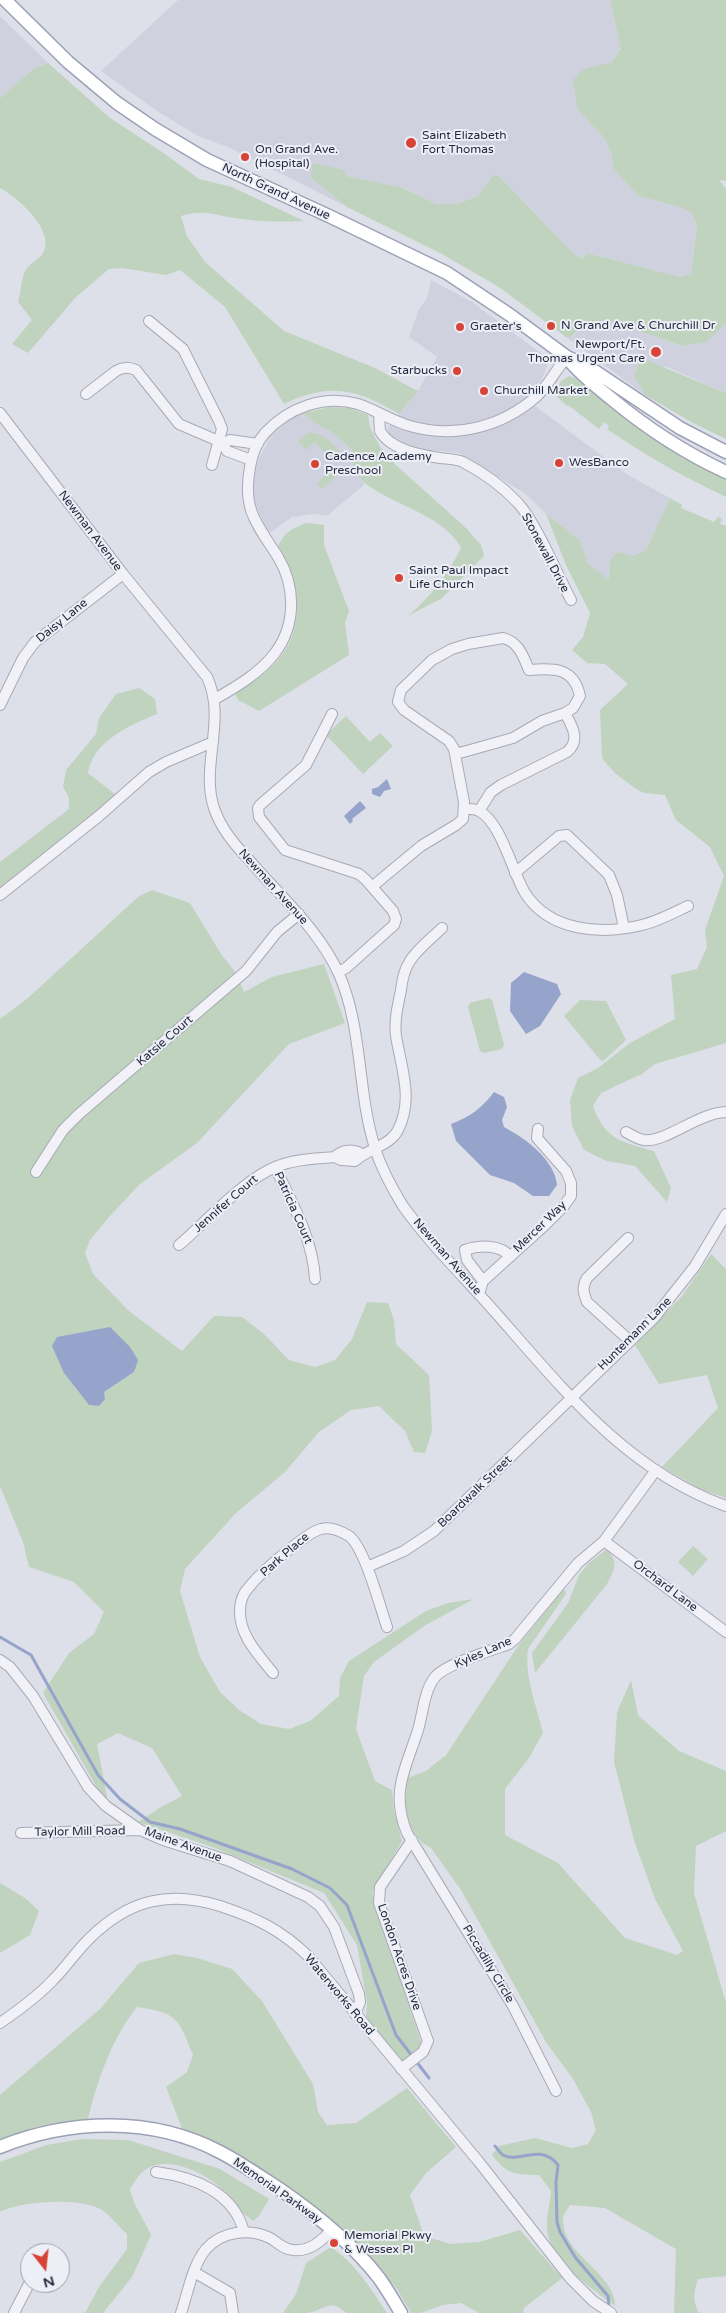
<!DOCTYPE html>
<html>
<head>
<meta charset="utf-8">
<style>
	body { margin:0 }
	#map { position:relative; width:726px; height:2313px; overflow:hidden; background:#dee0e9; font-family:"Varela Round",sans-serif }
	canvas { display:block }
	.north { position:absolute; left:20px; top:2243px; width:50px; height:50px; box-sizing:border-box; background:#edeff6; border:1px solid #9da0ad; border-radius:50%; rotate:164deg; font-size:14px; font-weight:700; line-height:20px; text-align:center; color:#262a40 }
	.north::after { content:''; display:block; margin:auto; width:18px; height:22px; background:#d84338; clip-path:polygon(50% 0,100% 100%,50% 72%,0 100%) }
</style>
</head>
<body>
<div id="map">
<canvas width="726" height="2313"></canvas>
<div class="north">N</div>
</div>
<script>
const ctx = document.querySelector('canvas').getContext('2d');
ctx.lineJoin = 'round';
function fill(path, color) {
  ctx.fillStyle = color;
  ctx.fill(path, 'evenodd');
}
function stroke(path, color, width, dash) {
  ctx.strokeStyle = color;
  ctx.lineWidth = width;
  ctx.lineCap = dash ? 'butt' : 'round';
  ctx.setLineDash(dash || []);
  ctx.stroke(path);
}
function label(font, color, halo, rows, align = 'center') {
  ctx.font = font + ' "Varela Round",sans-serif';
  ctx.lineWidth = 4;
  ctx.setLineDash([]);
  ctx.textBaseline = 'middle';
  ctx.strokeStyle = halo;
  ctx.fillStyle = color;
  for (const [text, x, y, turn = 0] of rows) {
    ctx.save();
    ctx.translate(x, y);
    ctx.rotate((+turn || 0) * Math.PI / 180);
    ctx.textAlign = isNaN(turn) ? turn : align;
    if (halo) ctx.strokeText(text, 0, 0);
    ctx.fillText(text, 0, 0);
    ctx.restore();
  }
}
fill(new Path2D(`
	M178,0H610L621,47L612,62L583,69L578,110L604,138L612,155L613,168L638,196L680,207L692,213L697,225L691,274L680,277L587,253L583,259L574,254L499,176L478,196L457,204H437L400,187L346,176L344,170L311,178L347,207L230,148L198,136L157,111L101,71Z
	M0,16L48,63L33,69L0,98Z
	M431,280L472,302L546,357L548,364L541,381L526,396L538,408L628,475L670,498L646,550L633,556L610,561L609,582L587,562L580,540L546,514L526,494L459,453L423,449L395,440L387,435L388,428L418,391L437,357L409,337L419,309L427,298Z
	M606,320L683,346L707,342L726,323V393L667,367L637,371L634,376L645,395L566,337H572L584,324Z
	M302,413L314,423L332,432L353,451L354,468L365,484L327,516L314,514L292,517L271,532H267L255,503L253,483L257,462L271,436L288,421Z`), '#cfd2de');
fill(new Path2D(`
	M610,0H726V181L719,180L726,189V323L707,342L683,346L606,320L584,324L571,337H566L499,287L442,254L347,207L311,178L312,163L344,170L346,176L400,187L437,204H457L478,196L494,175L499,176L574,254L583,259L587,253L680,277L691,274L697,225L692,213L680,207L638,196L613,168L612,155L604,138L578,110L573,80L583,69L612,62L621,48Z
	M48,63L110,118L165,154L199,179L232,187L304,221C283,222 263,222 242,219C217,217 207,208 181,216L187,236L205,262L284,331L375,368L418,391L399,414C357,389 330,382 284,404L225,307L180,270L166,275L122,268L109,269L76,297L28,353L12,344L32,320L18,302C21,293 21,280 25,271C29,263 41,259 44,251C54,229 17,197 0,188V98L33,69Z
	M641,358L726,393V439L693,423L645,395L634,376Z
	M569,376L575,378C625,418 666,453 726,479V497C684,477 646,456 607,429L609,426L604,422L599,429L568,405L567,406L557,397L556,392L561,381Z
	M330,407L350,408L368,415L370,427L380,447L396,465L466,528L481,545L484,556L442,598L408,616C430,597 448,575 461,548C442,508 363,500 354,467C353,462 353,456 353,451L332,432L314,423L302,413Z
	M307,433C321,431 338,445 343,458L333,462L315,442L306,450L298,442Z
	M331,470L336,476L322,489L317,483Z
	M670,498L682,505L681,508L714,522L718,517L722,519L720,524L726,526V1043L655,1064L642,1074L601,1093L593,1106C605,1140 622,1142 654,1151L671,1188L667,1202L635,1166L607,1161L584,1150L572,1126L570,1100L578,1078L598,1068L630,1043L675,1019L671,975L697,969L707,947L705,930L724,876L710,847L676,820L665,795L644,793L636,789L616,774L605,762L602,758L600,710L628,684L605,664L587,663L572,650L583,637L590,613L566,565L546,514L580,540L587,562L609,581L610,561L617,552L633,556L646,550Z
	M306,523L324,525V545L349,611L345,623L349,655L259,711L238,700L235,694C252,682 269,672 282,655C306,623 299,576 278,546C284,533 292,528 306,523Z
	M139,688L155,699L157,714C130,725 93,741 88,773L116,795L0,893V862L69,809V798L63,787L66,770L96,734L99,718L116,694Z
	M346,716L370,742L380,733L393,746L363,774L326,735Z
	M152,890L190,903L221,954L236,973L244,992L272,977L324,964L345,1023L289,1044L197,1143L140,1184L109,1217L90,1240L85,1253L93,1274L129,1311L182,1351L214,1316L242,1317L264,1334L289,1360L315,1367L335,1360L352,1339L367,1302L388,1303L394,1320L396,1344L429,1375L432,1431L425,1453L414,1452L405,1431L379,1406L351,1410L319,1432L285,1472L236,1513L185,1569L180,1591L200,1657L220,1692L239,1710L261,1724L289,1729L310,1721L339,1696L340,1678L349,1661L426,1611L448,1603L474,1599L424,1626L374,1662L364,1676L356,1729L375,1781L392,1790L394,1811L402,1841L372,1893L421,2042L420,2048L403,2061L395,2055L366,2017L367,2002L357,1945L324,1893L212,1847L138,1822L161,1807L182,1796L152,1748L118,1733L97,1744L108,1802L96,1786L43,1693L69,1653L94,1634L104,1612L74,1582L29,1567L23,1542L0,1486V1019L28,998L139,896ZM134,1372L104,1392L99,1406L89,1405L64,1373Z
	M489,998L492,1000L504,1045L502,1049L484,1053L480,1051L468,1007L470,1003Z
	M580,1000L606,1001L626,1040L602,1062L564,1016Z
	M711,1254L726,1269V1498L700,1489L662,1467L718,1408L707,1375L659,1384L635,1345L682,1296Z
	M693,1546L708,1559L693,1576L678,1562Z
	M607,1549C619,1564 615,1568 607,1584L535,1673L532,1653L568,1603L579,1575L589,1563Z
	M563,1590L566,1591V1594L528,1649C524,1676 537,1707 543,1733L529,1758L505,1789V1835L558,1863L625,1938L677,1955L683,1951L655,1899L634,1840L614,1762L617,1712L631,1680L638,1715L679,1751L726,1771V1831L696,1846L694,1893L726,2003V2276L698,2279C694,2291 692,2301 699,2313H674L676,2249L605,2208L570,2205L563,2216C563,2221 563,2227 565,2232C574,2259 616,2278 615,2306C592,2289 550,2260 547,2230C546,2218 550,2203 551,2191L539,2175C516,2175 506,2174 492,2155L499,2146L535,2138L572,2148L588,2144L596,2130L591,2112L573,2079L546,2042L461,1890L431,1848L421,1842L412,1829L404,1808L408,1778L426,1771L446,1755L518,1646Z
	M0,1883L25,1898L39,1911L30,1935L0,1953Z
	M174,1954L197,1958L232,1969L262,2001L313,2084L318,2112L327,2125L356,2123L407,2088L456,2147L426,2173L410,2195L424,2236L451,2244L479,2242L520,2230L562,2278L524,2308L523,2313H479L461,2303L443,2305L421,2313H411L397,2289L351,2236L233,2151L183,2131L166,2087L187,2072L193,2055C178,2018 178,2013 137,2007C112,2038 97,2081 88,2119L38,2126L0,2140V2095L100,2009L139,1963Z
	M82,2139L128,2140L220,2169L269,2199L259,2216L253,2221C240,2212 229,2196 217,2185C201,2171 168,2157 148,2168C140,2172 135,2181 130,2189C133,2205 144,2219 151,2235L132,2277L103,2313H85L99,2287L127,2249V2234C119,2227 111,2216 102,2210C81,2197 21,2201 0,2212V2162L46,2145Z
	M331,2247C355,2263 371,2289 387,2313H346C329,2298 325,2310 308,2313C300,2313 291,2313 283,2313L296,2294L306,2263Z`), '#bfd3be');
fill(new Path2D(`
	M387,779L391,789L384,791L380,797L372,794V789L378,787Z
	M360,801L366,808L352,819L353,821L350,824L344,816Z
	M524,972L557,984L561,994L540,1026L526,1034L510,1011L511,983Z
	M494,1092L504,1097L507,1107L502,1120L504,1127C525,1138 555,1160 557,1185L549,1196H533L514,1183L490,1175L456,1141L451,1124C470,1117 482,1108 494,1092Z
	M110,1327L130,1347L138,1360L134,1372L104,1392L105,1399L99,1406L89,1405L64,1373L52,1346L57,1337Z`), '#96a4cc');
stroke(new Path2D(`
	M0,1637L31,1655L98,1775L120,1799L150,1822L180,1829L292,1869L330,1888L347,1905L396,2035L429,2078
	M495,2146C497,2148 500,2153 503,2155C518,2164 541,2142 558,2165L556,2182L557,2222L560,2232L575,2257L608,2296L609,2308`), '#96a4cc', 3);
const minor = new Path2D(`
	M149,321L183,349L219,421L222,429L212,465
	M86,394L116,371C123,367 128,367 136,370L179,424L223,443L230,440L258,444
	M0,413L123,574L207,677C227,719 200,766 214,808C221,829 235,845 250,861C281,897 319,930 339,974C363,1029 357,1091 375,1148C381,1168 392,1188 403,1206C430,1244 465,1278 495,1312C562,1388 627,1471 726,1506
	M379,414L380,431C391,450 420,455 440,458C448,459 456,459 463,462C482,472 503,487 518,503C538,526 556,572 571,600
	M223,443L227,451L251,460
	M215,699C236,687 260,673 275,653C296,625 296,587 278,557C257,524 242,510 250,467C252,455 257,442 265,433C288,408 324,394 358,404C376,410 392,421 410,426C455,439 502,427 537,396C549,385 556,369 567,357
	M0,705L23,658L35,642L123,574
	M332,714L306,765L260,805L258,808L259,817L285,850L359,874L366,880L393,911L396,919L394,925L346,968L338,972
	M456,754L513,738L542,721L565,713C572,726 581,740 567,752L501,785L491,792L479,811
	M464,809C469,809 474,808 479,811C501,822 512,871 525,893C550,932 602,935 642,925C658,921 673,913 688,906
	M515,873L559,836L567,835L609,875L617,895L624,928
	M373,886L421,846L456,825L463,819L464,802L454,749L449,741L404,710L398,702L401,690L432,660L452,649L468,644L503,638C519,642 523,656 529,670C553,668 574,667 580,696L573,708L565,713
	M0,895L99,816L149,772L166,762L213,742
	M626,1132C631,1135 638,1139 644,1140C665,1143 698,1113 726,1112
	M335,1157L341,1160L355,1161C367,1149 390,1146 398,1130C414,1099 401,1067 396,1036C394,1020 398,1005 401,990C402,980 404,970 410,961C417,949 432,938 442,928
	M275,1167C292,1203 313,1239 315,1279
	M36,1172L63,1130L79,1114L246,971L277,932L299,914
	M628,1238L587,1278C582,1287 583,1292 587,1302L630,1341
	M179,1245C206,1222 245,1178 278,1166C296,1159 315,1159 335,1157C342,1149 353,1149 362,1154
	M483,1281L467,1260L465,1250C479,1245 501,1244 510,1257
	M479,1294L483,1281L545,1225L563,1207L571,1196V1183L566,1171L537,1138L538,1129
	M604,1541L726,1632
	M367,1567L404,1551L434,1531L654,1318L695,1266L726,1214
	M0,1660L10,1667L33,1696L88,1787L106,1806L140,1830L163,1840L230,1861L308,1897L320,1906L334,1927L359,1994L360,2002L355,2014
	M273,1673C258,1654 239,1635 240,1610C240,1601 244,1592 250,1586C260,1573 307,1532 321,1529C331,1526 341,1531 349,1536C365,1548 380,1607 387,1627
	M21,1833L140,1830
	M0,2023C19,2010 38,1996 53,1980C67,1966 77,1950 91,1937C129,1900 169,1890 220,1906C256,1918 280,1929 308,1956L479,2162L570,2278L593,2301L611,2313
	M401,2069L423,2052L428,2041L379,1903L380,1887L412,1840
	M556,2091L513,2006L407,1833C390,1792 406,1768 418,1730C423,1714 424,1689 436,1676C447,1664 492,1650 509,1644L515,1639L578,1563L604,1541L656,1470
	M156,2172C193,2177 234,2192 244,2232
	M194,2272L230,2293L233,2313
	M14,2313L30,2282
	M181,2313C188,2293 192,2266 206,2249C222,2231 249,2228 270,2238C277,2242 284,2250 293,2250C309,2252 323,2240 332,2229`);
const major = new Path2D(`
	M5,0L68,62L117,103L155,129L207,160L329,216L447,273L510,315L567,357L587,366L680,428L726,452
	M568,359C581,375 597,387 613,400C648,429 685,453 726,472
	M0,2147C69,2119 152,2116 220,2152C241,2163 261,2177 281,2190C317,2215 352,2243 379,2278C387,2289 394,2301 401,2313`);
stroke(minor, '#a7a9b6', 12);
stroke(major, '#9ca1b5', 15);
stroke(minor, '#f1f1f7', 10);
stroke(major, '#fff', 12);
for (const [x, y, r, color] of [
	[411,143,6,"#d84338"],
	[245,157,5,"#d84338"],
	[551,326,5,"#d84338"],
	[460,327,5,"#d84338"],
	[656,352,6,"#d84338"],
	[457,371,5,"#d84338"],
	[484,391,5,"#d84338"],
	[559,463,5,"#d84338"],
	[315,464,5,"#d84338"],
	[399,578,5,"#d84338"],
	[334,2243,5,"#d84338"]
]) {
  const dot = new Path2D();
  dot.arc(x, y, r, 0, 2 * Math.PI);
  ctx.fillStyle = color;
  ctx.fill(dot);
  stroke(dot, '#edeff6', 2);
}
label('12px', '#262a40', '#edeff6', [
	["Saint Elizabeth",422,136],
	["Fort Thomas",422,150],
	["On Grand Ave.",255,150],
	["(Hospital)",255,164],
	["N Grand Ave & Churchill Dr",561,326],
	["Graeter's",470,327],
	["Newport/Ft.",645,345,"right"],
	["Thomas Urgent Care",645,359,"right"],
	["Starbucks",447,371,"right"],
	["Churchill Market",494,391],
	["Cadence Academy",325,457],
	["Preschool",325,471],
	["WesBanco",569,463],
	["Saint Paul Impact",409,571],
	["Life Church",409,585],
	["Memorial Pkwy",344,2236],
	["& Wessex Pl",344,2250]
], 'left');
label('12px', '#262a40', '#edeff6', [
	["North Grand Avenue",276,192,25],
	["Newman Avenue",90,531,53],
	["Stonewall Drive",545,553,62],
	["Daisy Lane",62,621,-39],
	["Newman Avenue",273,887,48],
	["Katsie Court",165,1041,-41],
	["Jennifer Court",226,1204,-41],
	["Patricia Court",293,1208,66],
	["Mercer Way",540,1227,-44],
	["Newman Avenue",447,1257,49],
	["Huntemann Lane",635,1334,-45],
	["Boardwalk Street",475,1492,-44],
	["Park Place",285,1555,-41],
	["Orchard Lane",665,1586,37],
	["Kyles Lane",483,1653,-24],
	["Taylor Mill Road",80,1832,-1],
	["Maine Avenue",183,1845,20],
	["London Acres Drive",399,1957,71],
	["Piccadilly Circle",488,1964,59],
	["Waterworks Road",339,1995,50],
	["Memorial Parkway",277,2191,35]
]);
</script>
</body>
</html>
